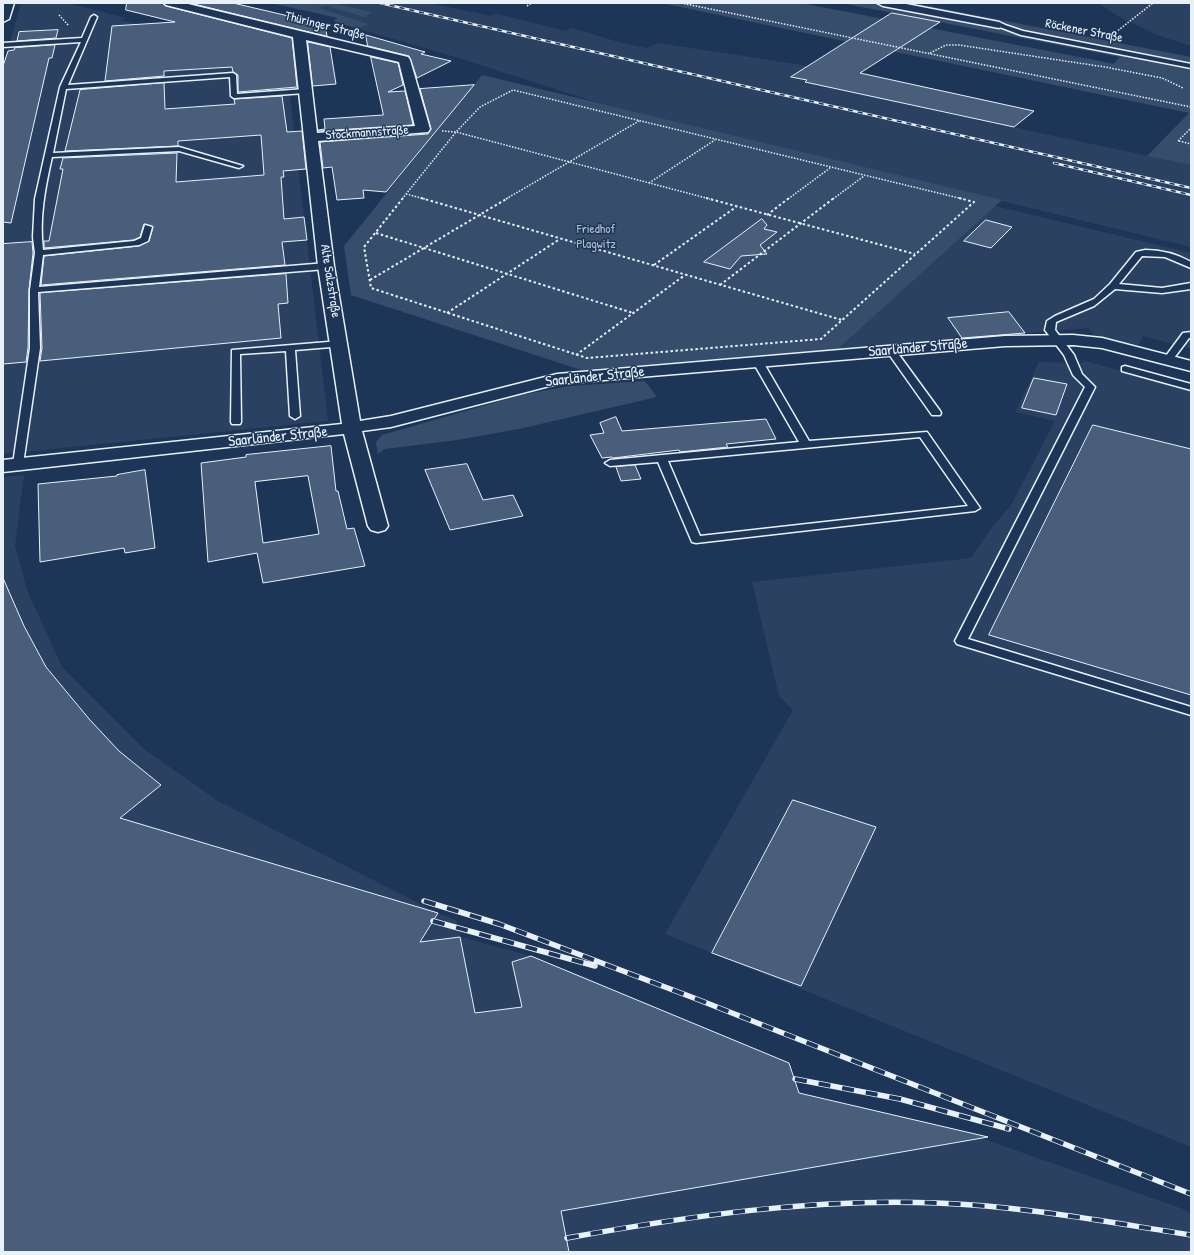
<!DOCTYPE html>
<html>
<head>
<meta charset="utf-8">
<style>
	body { margin:0 }
	#map { position:relative; width:1194px; height:1255px; overflow:hidden; background:#1d3557; font-family:"Patrick Hand",sans-serif }
	canvas { display:block }
	.frame { position:absolute; inset:0; border:4px solid #e8f1f8; pointer-events:none }
</style>
</head>
<body>
<div id="map">
<canvas width="1194" height="1255"></canvas>
<div class="frame"></div>
</div>
<script>
const ctx = document.querySelector('canvas').getContext('2d');
ctx.lineJoin = 'round';
function fill(path, color) {
  ctx.fillStyle = color;
  ctx.fill(path, 'evenodd');
}
function stroke(path, color, width, dash) {
  ctx.strokeStyle = color;
  ctx.lineWidth = width;
  ctx.lineCap = dash ? 'butt' : 'round';
  ctx.setLineDash(dash || []);
  ctx.stroke(path);
}
function label(font, color, halo, rows, align = 'center') {
  ctx.font = font + ' "Patrick Hand",sans-serif';
  ctx.lineWidth = 3;
  ctx.setLineDash([]);
  ctx.textBaseline = 'middle';
  ctx.strokeStyle = halo;
  ctx.fillStyle = color;
  for (const [text, x, y, turn = 0] of rows) {
    ctx.save();
    ctx.translate(x, y);
    ctx.rotate((+turn || 0) * Math.PI / 180);
    ctx.textAlign = isNaN(turn) ? turn : align;
    if (halo) ctx.strokeText(text, 0, 0);
    ctx.fillText(text, 0, 0);
    ctx.restore();
  }
}
fill(new Path2D(`
	M21,3L71,4L126,18L121,20L182,35L289,88L328,421L3,454V66Z
	M286,3H430L491,16L497,14L565,31L572,28L622,43L647,48L658,43L815,67L798,78L917,107L1191,165V247L599,103L462,59L359,29L364,27Z
	M1099,3H1191V46L1160,36L1117,16Z
	M995,206L1191,253V349L1143,336L1139,345L1095,336L1088,328L838,349Z
	M1082,360L1191,390V1147L665,934L793,710L779,696L752,582L971,558L993,526L1011,505L1055,421L1015,412L1039,362L1083,363Z
	M24,475L15,546L27,590L62,667L144,749L218,801L438,913L456,920L461,937L531,956L789,1063L799,1093L955,1129L1186,1210L1191,1215V1252H3V477Z`), '#2a4162');
fill(new Path2D(`
	M270,3H332L372,12L365,17L326,6L318,8L368,24L359,29L333,21L338,18Z
	M661,3H801L1110,63L1113,64L1120,57L841,3H913L1191,57V165L1147,156L1189,113Z
	M482,75L1002,200L838,349L581,370L351,295L344,246Z
	M645,381L657,397L519,429L457,440L385,449L378,454L376,442L382,435L521,395L569,386Z`), '#374d6c');
const building = new Path2D(`
	M127,3H162L166,6L292,38L297,87L238,92V75L233,72L232,67L164,71V76L105,81L112,26L175,22L126,10Z
	M190,3H233L297,18H295L325,25L327,36Z
	M892,13L940,22L860,73L1034,111L1014,127L805,82L807,80L791,77Z
	M58,30L56,38L17,41L19,32Z
	M366,35L425,52L421,54L451,61L417,78L409,56L368,46Z
	M308,42L330,47L336,84L313,86Z
	M55,45L52,58H49L11,223L3,222V66L8,51L14,50L15,48Z
	M371,57L398,63L403,85L388,92L405,91L413,125L318,131V130L325,129L324,119L383,115Z
	M164,83L165,109L235,104L234,99L282,96L287,132L302,131L306,169L283,171L284,177H281L284,219L304,217L307,240L282,242L285,265L41,285L44,256L139,246L149,241L153,227L144,224L140,237L134,240L44,248V241H49L63,169H60L63,158L177,153L176,182L264,175L261,135L178,141V146L65,151L80,90Z
	M474,85L386,192L363,190L364,198L337,200L332,167L323,168L320,142L428,134L431,129L420,89Z
	M762,219L767,225L764,229L777,232L760,245L767,254L741,256L730,269L704,262Z
	M986,220L1012,227L991,248L964,241Z
	M32,242L33,253L29,290L28,348L26,362L3,364V244Z
	M286,274L288,303L278,304L281,338L40,361L42,348L40,293Z
	M1009,312L1025,333L962,338L948,318Z
	M1034,378L1067,384L1056,415L1022,408Z
	M616,417L622,431L766,419L776,439L726,444L728,447L680,452L679,450L613,458L612,457L602,458L590,435L604,433L600,423Z
	M1093,425L1191,449V695L989,635Z
	M331,446L336,491H338L347,529L354,528L365,566L263,583L257,553L208,562L201,463L246,457V455ZM308,476L319,534L263,543L255,482Z
	M467,464L483,500L513,495L523,516L450,530L425,470Z
	M635,465L641,479L621,481L616,467Z
	M145,470L155,548L125,553L124,548L40,562L38,484L117,476V475Z
	M3,578L24,626L46,667L90,720L119,751L161,785L120,818L438,913L420,942L460,937L475,1013L522,1007L512,962L531,956L789,1063L799,1093L988,1137L561,1211L569,1252H3Z
	M793,800L876,827L801,986L712,953Z`);
fill(building, '#495e7a');
stroke(building, '#e8f1f8', 1);
const service = new Path2D(`
	M94,15L97,17L68,85L233,73L236,75L237,94L305,89L308,91L305,93L234,98L231,96L230,77L66,89L53,153L179,147L243,166L239,168L179,151L52,157C45,188 39,218 43,250L134,241L141,238L145,225L152,227L148,241L139,245L43,255L39,287L326,263L330,266L326,269L38,292L40,348L23,464L18,467L13,464L30,348V290L35,253L33,237L35,199L60,87L81,42L3,47V43L82,38L91,17Z
	M999,23L1023,31L1191,64V68L1021,35L997,26V24Z
	M1145,250C1161,250 1177,254 1191,262V268L1165,257L1142,256L1119,284L1162,288L1191,283V289L1162,293L1115,289L1094,306L1056,322L1055,330L1074,355L1082,374L1095,387L968,639L1191,707V715L957,644L955,641L1085,387L1073,375L1064,355L1045,330L1047,321L1055,316L1094,299L1110,284L1136,252Z
	M1191,332V338H1189L1171,362H1165L1163,360L1183,333Z
	M340,341L345,344L343,346L295,350L300,416L295,419L290,416L286,351L240,354L241,422L240,424H232L231,422L232,350Z
	M891,347L894,348L940,411L941,413L940,415H932L886,350Z
	M758,359L763,362L809,441L927,432L980,508L975,511L696,543L692,542L658,462L610,466L605,463L610,460L799,442L753,362ZM920,437L968,506L700,536L668,461Z
	M1125,366L1191,384V390L1122,371V367Z`);
const minor = new Path2D(`
	M164,3H184L408,57L410,60L430,129L428,132L318,141L334,266L360,421L391,416L557,374L1005,336L1073,335L1102,338L1191,361V371L1102,348L1073,345L1005,346L557,384L391,427L362,431L388,526L385,530L378,532L371,530L368,526L344,434L3,472V460L342,424L318,266L293,37L166,5ZM306,40L399,62L415,126L317,133Z
	M877,3H901L999,22L1005,25L999,28L883,6Z`);
const tertiary = new Path2D(`
	M3,3H14L9,19L3,22Z`);
stroke(service, '#e8f1f8', 3);
stroke(minor, '#e8f1f8', 3);
stroke(tertiary, '#e8f1f8', 3);
stroke(new Path2D(`
	M681,3L1191,107
	M527,6L532,3
	M59,15L69,26
	M1111,36L1153,3
	M930,53L946,45H959L1105,67L1162,78L1183,88
	M442,131L456,132L710,199
	M1178,141L1191,128
	M1179,141L1191,144
	M649,183L715,140
	M406,194L425,199
	M402,199L456,132L480,107L513,90L963,199
	M506,199L639,121
	M788,199L830,168
	M833,199L864,176`), '#e8f1f8', 1.5, [1.5, 1.5]);
stroke(new Path2D(`
	M403,198L364,247L371,288L587,358L821,339L974,202L959,198
	M421,198L842,320
	M706,198L915,254
	M767,215L789,198
	M376,233L633,313
	M654,265L736,207
	M370,280L508,198
	M720,285L834,198
	M447,313L560,239
	M576,355L685,275`), '#e8f1f8', 2, [2.5, 2.5]);
fill(service, '#1d3557');
fill(minor, '#1d3557');
fill(tertiary, '#1d3557');
const railFar1 = new Path2D(`
	M380,3L1191,188
	M1054,163L1191,195`);
const rail = new Path2D(`
	M424,901L499,924L694,998L1191,1194
	M433,921L595,966
	M795,1079L900,1099L1009,1129
	M567,1238C689,1216 813,1198 937,1203C1023,1206 1107,1222 1191,1235`);
stroke(railFar1, '#e8f1f8', 2.5);
stroke(rail, '#e8f1f8', 5.5);
stroke(railFar1, '#1d3557', 1.5, [5]);
stroke(rail, '#1d3557', 4, [12]);
label('13px', '#e8f1f8', '#1d3557', [
	["Thüringer Straße",325,26,14],
	["Röckener Straße",1084,31,11],
	["Stockmannstraße",367,133,-4],
	["Alte Salzstraße",330,281,81]
]);
label('13px', '#b3c0ce', '#1d3557', [
	["Friedhof",596,230],
	["Plagwitz",596,245]
]);
label('15px', '#e8f1f8', '#1d3557', [
	["Saarländer Straße",918,348,-5],
	["Saarländer Straße",595,377,-6],
	["Saarländer Straße",278,437,-6]
]);
</script>
</body>
</html>
